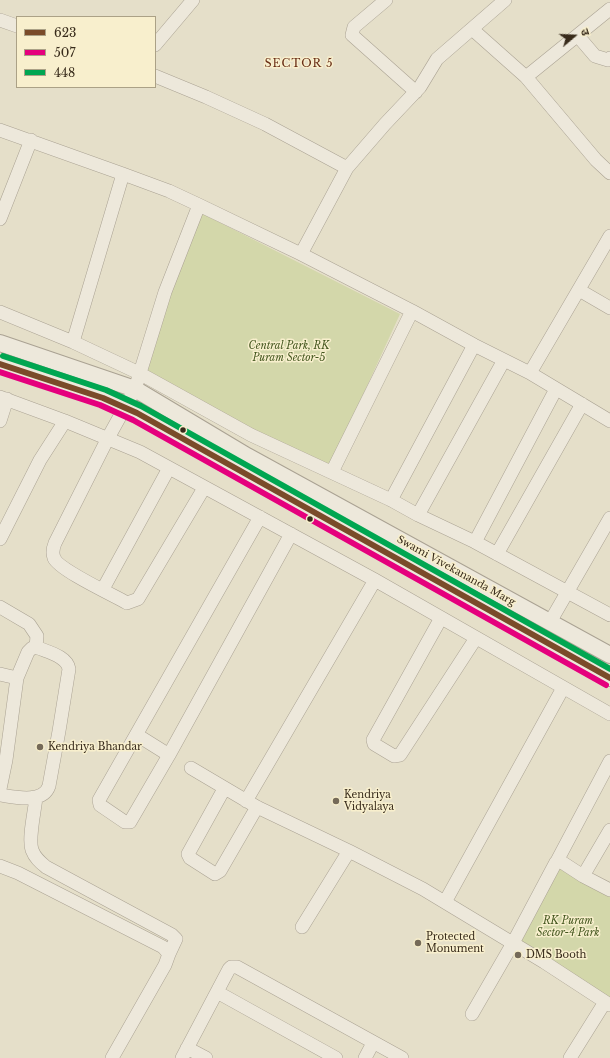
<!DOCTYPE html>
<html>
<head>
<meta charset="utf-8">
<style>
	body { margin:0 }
	#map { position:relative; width:610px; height:1058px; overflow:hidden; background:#e5dfc9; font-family:"Libre Baskerville","Noto Sans Devanagari",serif }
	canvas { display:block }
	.legend { position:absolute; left:16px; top:16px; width:140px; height:72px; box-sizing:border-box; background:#f8efcd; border:1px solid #aba186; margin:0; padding:5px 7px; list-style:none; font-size:12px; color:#382b1b }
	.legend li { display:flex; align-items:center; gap:8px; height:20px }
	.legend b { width:20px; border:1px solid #aba186 }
	.north { position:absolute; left:554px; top:16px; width:40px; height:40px; -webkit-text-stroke:3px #f8efcd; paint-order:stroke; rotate:71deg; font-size:11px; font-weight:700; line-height:16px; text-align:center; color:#382b1b }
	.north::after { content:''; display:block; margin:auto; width:14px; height:18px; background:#382b1b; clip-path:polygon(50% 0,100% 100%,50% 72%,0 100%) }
</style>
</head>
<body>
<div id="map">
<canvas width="610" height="1058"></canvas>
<ul class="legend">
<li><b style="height:5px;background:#7a4b2a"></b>623</li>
<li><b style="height:5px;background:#e5007d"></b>507</li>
<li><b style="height:5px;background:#00a651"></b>448</li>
</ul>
<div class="north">उ</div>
</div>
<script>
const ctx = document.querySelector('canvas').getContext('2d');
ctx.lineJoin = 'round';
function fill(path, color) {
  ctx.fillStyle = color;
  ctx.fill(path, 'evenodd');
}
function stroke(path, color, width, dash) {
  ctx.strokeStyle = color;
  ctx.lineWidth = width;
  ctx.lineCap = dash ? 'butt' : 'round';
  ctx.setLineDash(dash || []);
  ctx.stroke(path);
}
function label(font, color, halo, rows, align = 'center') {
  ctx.font = font + ' "Libre Baskerville",serif';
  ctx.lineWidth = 3;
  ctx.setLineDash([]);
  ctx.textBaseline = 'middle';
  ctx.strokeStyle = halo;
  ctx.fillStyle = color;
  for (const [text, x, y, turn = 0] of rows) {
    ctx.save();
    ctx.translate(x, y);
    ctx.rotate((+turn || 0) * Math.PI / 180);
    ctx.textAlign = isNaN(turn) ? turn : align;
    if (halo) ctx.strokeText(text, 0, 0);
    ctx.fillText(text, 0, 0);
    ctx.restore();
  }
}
fill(new Path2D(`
	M201,213L400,314L329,469L300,455L141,369Z
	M557,861L610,888V1002L514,940Z`), '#d3d7aa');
const minor = new Path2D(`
	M386,0L354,27L352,35L416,92
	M0,20L17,26
	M472,29L526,77L596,160L610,173
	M578,36L595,56L608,60L610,58
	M155,45L193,0
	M155,76L206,97L265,124L347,168
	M526,77L610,9
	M0,130L123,174L169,191L199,205L301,254L412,311L474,345L530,373L610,421
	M199,205L165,292L135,389L108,438L55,543C53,548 52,553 54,558C59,570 113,595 127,603L138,599L204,488
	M0,219L31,140
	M301,254L347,168L385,124L420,87L437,59L505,0
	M579,290L610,308
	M0,312L73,342L139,373L251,435L391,500L418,515L475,542L610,615
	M73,342L123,174
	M530,373L610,236
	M0,397L65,421L140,452L375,580L610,714
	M0,421L7,399
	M332,472L412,311
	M391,500L474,345
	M418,515L504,360
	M260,517L99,800L100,805L125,822H130L169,755L291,534
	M0,539L40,460L65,421
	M475,542L556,389
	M497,554L582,404
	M103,589L169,468
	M0,607L29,624L37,636L36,647
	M441,618L373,740L374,744L394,756L400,755L476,638
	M550,622L610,518
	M0,674L17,678
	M137,735L169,755
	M191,768L257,807L349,851L423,889L544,962L610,1005
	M0,789L6,760L17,678L28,652L32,648L36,647C47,652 67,656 69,669L59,731L49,786C43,804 14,797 0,795
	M224,789L188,854L190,858L215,874L220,871L257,807
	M36,797C35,810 28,838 32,850C35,858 40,862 46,867L172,935L176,939L169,954
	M246,801L375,580
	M557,861L610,761
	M0,866L18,873L163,947L169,954L165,965L112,1058
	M583,876L610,830
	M445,902L563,688
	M302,927L349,851
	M217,992L336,1058
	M472,1014L513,943L556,862L560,861L583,876L610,890
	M187,1048L206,1058
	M182,1058L229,969L231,967H237L402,1058
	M365,1058L373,1043
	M570,1058L605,1002`);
const tertiary = new Path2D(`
	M0,343L135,389L247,456L610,655
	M0,364L103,398L137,413L610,678`);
stroke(minor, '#aaa293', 14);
stroke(tertiary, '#aaa293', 18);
stroke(minor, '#ede8db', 13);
stroke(tertiary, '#ede8db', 16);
stroke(new Path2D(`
	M0,364L103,398L137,413L610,678`), '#7a4b2a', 6);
stroke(new Path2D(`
	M0,372L100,405L133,420L606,685`), '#e5007d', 6);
stroke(new Path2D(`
	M3,356L106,390L141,406L610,669`), '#00a651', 6);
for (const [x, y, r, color] of [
	[183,430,3.5,"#382b1b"],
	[310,519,3.5,"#382b1b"],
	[40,747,4,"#756a58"],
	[336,801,4,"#756a58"],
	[418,943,4,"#756a58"],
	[518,955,4,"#756a58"]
]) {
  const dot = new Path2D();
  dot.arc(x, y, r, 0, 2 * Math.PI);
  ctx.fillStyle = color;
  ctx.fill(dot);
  stroke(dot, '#f8efcd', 1.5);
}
label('italic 10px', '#44571f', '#f8efcd', [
	["Central Park, RK",289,346],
	["Puram Sector-5",289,358],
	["RK Puram",568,921],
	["Sector-4 Park",568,933]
]);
label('10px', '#382b1b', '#f8efcd', [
	["Swami Vivekananda Marg",456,571,29]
]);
label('10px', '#382b1b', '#f8efcd', [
	["Kendriya Bhandar",48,747],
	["Kendriya",344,795],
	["Vidyalaya",344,807],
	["Protected",426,937],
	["Monument",426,949],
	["DMS Booth",526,955]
], 'left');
ctx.letterSpacing = '1px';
label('11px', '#692e16', '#f8efcd', [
	["SECTOR 5",299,64]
]);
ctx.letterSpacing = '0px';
</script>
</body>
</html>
